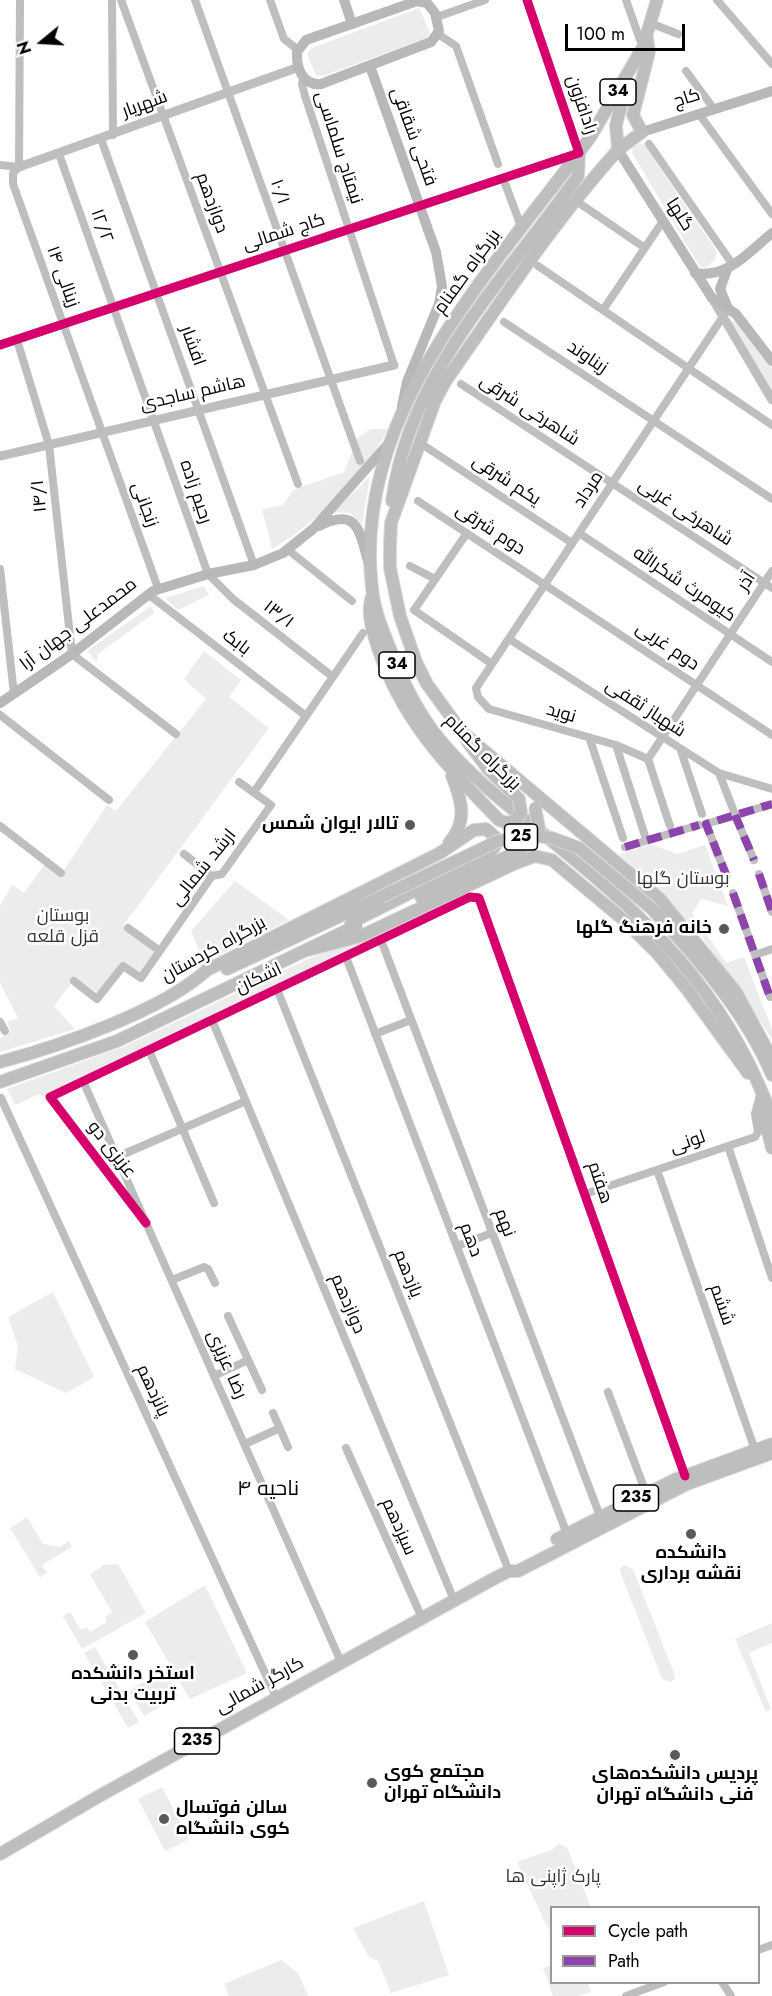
<!DOCTYPE html>
<html>
<head>
<meta charset="utf-8">
<style>
	body { margin:0 }
	#map { position:relative; width:772px; height:1996px; overflow:hidden; background:#fff; font-family:Jost,sans-serif }
	canvas { display:block }
	.legend { position:absolute; left:550px; top:1906px; width:210px; height:78px; box-sizing:border-box; background:#fff; border:2px solid #999; margin:0; padding:8px 10px; list-style:none; font-size:18px; color:#000 }
	.legend li { display:flex; align-items:center; gap:12px; height:30px }
	.legend b { width:30px; border:2px solid #999 }
	.north { position:absolute; left:12px; top:12px; width:60px; height:60px; -webkit-text-stroke:4px #fff; paint-order:stroke; rotate:252deg; font-size:16px; font-weight:700; line-height:24px; text-align:center; color:#000 }
	.north::after { content:''; display:block; margin:auto; width:21px; height:27px; background:#000; clip-path:polygon(50% 0,100% 100%,50% 72%,0 100%) }
	.scale { position:absolute; left:565px; top:24px; width:120px; height:27px; box-sizing:border-box; border:3px solid #000; border-top:0; padding-left:8px; font-size:18px; line-height:21px; white-space:nowrap; color:#000; -webkit-text-stroke:4px #fff; paint-order:stroke }
</style>
</head>
<body>
<div id="map">
<canvas width="772" height="1996"></canvas>
<ul class="legend">
<li><b style="height:8px;background:#d6006c"></b>Cycle path</li>
<li><b style="height:8px;background:#8e44ad"></b>Path</li>
</ul>
<div class="north">N</div>
<div class="scale">100 m</div>
</div>
<script>
const ctx = document.querySelector('canvas').getContext('2d');
ctx.lineJoin = 'round';
function fill(path, color) {
  ctx.fillStyle = color;
  ctx.fill(path, 'evenodd');
}
function stroke(path, color, width, dash) {
  ctx.strokeStyle = color;
  ctx.lineWidth = width;
  ctx.lineCap = dash ? 'butt' : 'round';
  ctx.setLineDash(dash || []);
  ctx.stroke(path);
}
function label(font, color, halo, rows, align = 'center') {
  ctx.font = font + ' Jost,Cairo,sans-serif';
  ctx.lineWidth = 5;
  ctx.setLineDash([]);
  ctx.textBaseline = 'middle';
  ctx.strokeStyle = halo;
  ctx.fillStyle = color;
  for (const [text, x, y, turn = 0] of rows) {
    ctx.save();
    ctx.translate(x, y);
    ctx.rotate((+turn || 0) * Math.PI / 180);
    ctx.textAlign = isNaN(turn) ? turn : align;
    if (halo) ctx.strokeText(text, 0, 0);
    ctx.fillText(text, 0, 0);
    ctx.restore();
  }
}
fill(new Path2D(`
	M419,8L430,32L427,38L323,76L316,75L307,54L312,48Z
	M639,143L644,144L717,252L715,260L706,268L700,267L632,153L633,147Z
	M735,320L772,368V392L730,322Z
	M371,429H388C366,475 316,523 272,549L262,509L283,505L293,490L344,472L358,437Z
	M370,476L362,525L351,513L334,512Z
	M204,586L209,595L178,610L165,598Z
	M151,606L154,613L98,654L97,662L87,651Z
	M204,651L241,680L229,697L269,728L123,926L156,950L140,974L121,961L99,994L76,977L54,1006L75,1029L0,1052V1038L11,1032L7,1022L18,1018L0,983V905L12,885L24,893L44,865L60,876L107,805L116,811L206,699L184,679Z
	M651,844L677,854L705,845L728,906L701,899L692,913L726,963L744,957L772,1029V1039L698,931L619,854Z
	M235,881L289,920L204,962L191,931Z
	M378,935L383,937L43,1097L39,1094L15,1105L7,1089L125,1046L312,957Z
	M53,1292L94,1377L66,1393L15,1369L18,1346L8,1317Z
	M27,1517L43,1544L60,1547L69,1541L72,1547L42,1565L47,1573L40,1577L10,1528Z
	M118,1564L146,1613L82,1649L63,1616L70,1612L81,1630L87,1627L90,1632L107,1622L105,1617L112,1612L90,1574L104,1565Z
	M624,1565L633,1569L674,1673L675,1679L670,1682L662,1679L621,1574L620,1568Z
	M205,1585L247,1673L190,1699L145,1622Z
	M772,1623V1643L749,1653L771,1709L766,1712L735,1639Z
	M95,1647L139,1722L128,1728L84,1653Z
	M164,1670L179,1696L144,1716L129,1691Z
	M162,1787L189,1839L165,1851L138,1799Z
	M559,1844L567,1847L591,1907L552,1908L549,1931L517,1862L551,1850Z
	M424,1901L449,1975L391,1993L378,1961L369,1957L353,1928Z
	M281,1960L298,1973L308,1996H229L224,1984Z
	M551,1965L552,1982L588,1983L591,1992L578,1996H553L543,1968Z`), '#ececec');
const primary = new Path2D(`
	M591,136L643,47L657,0
	M618,150L642,132L633,115L649,52L647,38
	M618,150L616,125L625,90
	M557,1539L674,1480L772,1444
	M0,1854L101,1795L495,1578L509,1571H518L687,1484L772,1453`);
const trunk = new Path2D(`
	M591,136C496,268 351,410 372,588C374,610 383,631 391,651C403,683 418,713 440,740C469,775 506,804 542,833C643,914 727,991 772,1118
	M618,150C554,221 500,303 445,382L435,401L391,523L390,546V568L400,616L416,662L427,684L462,732L660,899L736,992L772,1059
	M392,501C409,372 507,277 578,176L579,153
	M371,599C367,616 373,632 378,648C401,719 448,768 499,820
	M467,741L488,769L519,799
	M449,843C468,821 462,801 452,776
	M421,897L508,856L528,844
	M651,908C697,957 746,1013 772,1075
	M304,951L361,936L516,863L535,856L552,860L626,922L657,953L686,988L748,1073
	M227,969L381,897
	M0,1062C60,1046 162,1011 207,970L440,853L474,830L486,829L495,837L496,845L488,854L352,922L349,930
	M0,1082L117,1041L356,926
	M765,1108V1121L772,1148`);
stroke(primary, '#dbdbdb', 14);
stroke(trunk, '#dbdbdb', 14);
stroke(new Path2D(`
	M112,0L113,135
	M121,0L298,484
	M195,0L360,461
	M270,0L284,39L297,49
	M527,0L579,153
	M626,0L640,40
	M717,0L772,64
	M437,17L485,0
	M650,23L678,34
	M438,34L456,46L498,164
	M686,71L714,109
	M303,77L302,84L305,96L394,365
	M699,114L772,214
	M101,139L254,565
	M649,144L733,265
	M59,154L208,574L233,599L333,677
	M0,165L19,167
	M19,167L13,173V184L158,588
	M19,167L20,0
	M503,178L522,229
	M582,205L645,248
	M538,266L772,425
	M603,310L663,221
	M504,322L772,499
	M17,340L49,445L72,654L176,734
	M461,384L772,588
	M423,445L572,543
	M418,501L772,735
	M467,533L414,610L492,664
	M579,533L772,662
	M287,549L352,601
	M410,566L435,579
	M0,569L14,694
	M148,594L306,716
	M509,639L719,773L772,789
	M0,715L109,800
	M589,737L623,838
	M616,745L646,839
	M681,751L702,814
	M648,759L616,745L489,709L478,697L476,688L726,312
	M648,759L772,571
	M648,759L670,826
	M719,773L733,809
	M254,792L363,633
	M735,815L754,860
	M0,826L61,873
	M625,847L699,825
	M184,854L212,876
	M759,874L772,912
	M727,877L706,824L772,804
	M733,893L770,997
	M128,928L160,951
	M381,940L600,1516
	M755,955L772,949
	M346,957L567,1534
	M74,981L97,999L123,966L141,978L212,876L222,874L271,805L239,782
	M277,989L509,1571
	M212,1020L454,1600
	M0,1022L5,1031
	M375,1034L411,1020
	M149,1050L214,1203
	M83,1081L341,1662
	M1,1098L276,1697
	M728,1146L772,1278
	M117,1157L246,1101
	M657,1170L755,1450
	M585,1194L755,1137L758,1132L755,1114L761,1091
	M146,1223L50,1097L470,897L479,898L685,1476
	M457,1246L492,1233
	M172,1280L204,1267L208,1269L215,1283
	M228,1316L262,1390
	M214,1376L248,1360
	M608,1392L646,1493
	M273,1413L288,1447
	M245,1444L280,1428
	M346,1448L422,1618
	M758,1950L772,1945
	M722,1982L731,1996
	M626,1996L664,1982`), '#bebebe', 8);
stroke(new Path2D(`
	M19,167L299,67
	M712,298L772,400
	M0,345L579,153
	M0,456L394,365`), '#bebebe', 9);
stroke(new Path2D(`
	M344,0L352,24
	M417,1L427,3L435,13L439,31L431,42L321,84C303,86 296,68 297,52L306,40Z
	M370,66L436,252L442,286L439,304L407,382L402,406
	M642,132L772,91
	M618,150L712,298L736,314L772,361
	M695,273C727,279 749,252 772,233
	M727,306L720,289L727,270
	M319,526C359,506 359,532 369,564
	M0,703L72,654L153,591L208,574L254,565L283,553L313,529L389,443`), '#b8b8b8', 10);
stroke(primary, '#bebebe', 12);
stroke(trunk, '#bebebe', 12);
const trunkBridge = new Path2D(`
	M499,820C509,825 517,822 521,812L519,799
	M531,841L539,828L535,808
	M381,897L498,841L537,836L552,838L579,848L651,908`);
stroke(trunkBridge, '#dbdbdb', 14, []);
stroke(trunkBridge, '#bebebe', 12);
stroke(new Path2D(`
	M735,815L754,860
	M625,847L699,825
	M759,874L772,912
	M727,877L706,824L772,804
	M733,893L770,997`), '#8e44ad', 8, [15, 8]);
stroke(new Path2D(`
	M0,345L579,153L527,0
	M146,1223L50,1097L470,897L479,898L685,1476`), '#d6006c', 9);
for (const [x, y, r, color] of [
	[410,825,6,"#595959"],
	[724,929,6,"#595959"],
	[691,1534,6,"#595959"],
	[133,1655,6,"#595959"],
	[675,1755,6,"#595959"],
	[372,1783,6,"#595959"],
	[164,1819,6,"#595959"]
]) {
  const dot = new Path2D();
  dot.arc(x, y, r, 0, 2 * Math.PI);
  ctx.fillStyle = color;
  ctx.fill(dot);
  stroke(dot, '#fff', 2);
}
for (const [x, y, w] of [
	[618,92,36],
	[397,665,36],
	[521,837,33],
	[636,1498,45],
	[197,1741,45]
]) {
  const box = new Path2D();
  box.roundRect(x - w / 2, y - 13, w, 26, 4.5);
  ctx.fillStyle = '#fff';
  ctx.fill(box);
  stroke(box, '#000', 1.5);
}
label('bold 16px', '#000', null, [
	["34",618,92],
	["34",397,665],
	["25",521,837],
	["235",636,1498],
	["235",197,1741]
]);
label('18px', '#000', '#fff', [
	["کاج",687,99,-18],
	["شهریار",145,105,-20],
	["رادافزون",581,105,71],
	["فتحی شقاقی",413,137,70],
	["نیمتاج سلماسی",338,148,72],
	["۱۰/۱",279,192,70],
	["دوازدهم",211,203,70],
	["گلها",679,215,58],
	["۱۲/۲",101,226,70],
	["کاج شمالی",284,233,-18],
	["بزرگراه گمنام",468,272,-54],
	["زینالی ۱۴",62,277,70],
	["افشار",192,346,70],
	["زیناوند",587,358,34],
	["هاشم ساجدی",193,394,-13],
	["شاهرخی شرقی",529,411,33],
	["یکم شرقی",506,481,33],
	["مرداد",589,490,-57],
	["رحیم زاده",195,492,71],
	["۱۴/۱",40,496,-96],
	["زنجانی",144,505,70],
	["شاهرخی غربی",685,513,33],
	["دوم شرقی",490,530,33],
	["آذر",747,582,-57],
	["کیومرث شکرالله",684,585,34],
	["۱۳/۱",278,615,38],
	["محمدعلی جهان آرا",79,625,-37],
	["بابک",236,643,37],
	["دوم غربی",667,647,34],
	["شهباز ثقفی",645,709,33],
	["نوید",561,714,16],
	["بزرگراه گمنام",482,753,45],
	["ارشد شمالی",204,868,-51],
	["بزرگراه کردستان",214,950,-29],
	["اشکان",259,979,-25],
	["لونی",688,1143,-19],
	["عزیزی دو",111,1150,52],
	["هفتم",599,1183,71],
	["نهم",504,1223,69],
	["دهم",470,1240,69],
	["یازدهم",407,1274,68],
	["دوازدهم",347,1304,67],
	["ششم",721,1305,71],
	["رضا عزیزی",226,1365,66],
	["پانزدهم",152,1391,65],
	["سیزدهم",398,1527,66],
	["کارگر شمالی",260,1686,-29]
]);
label('bold 18px', '#000', '#fff', [
	["تالار ایوان شمس",398,825,"right"],
	["خانه فرهنگ گلها",712,929,"right"],
	["دانشکده",691,1554],
	["نقشه برداری",691,1575],
	["استخر دانشکده",133,1675],
	["تربیت بدنی",133,1696],
	["مجتمع کوی",384,1773,"left"],
	["دانشگاه تهران",384,1794,"left"],
	["پردیس دانشکده‌های",675,1775],
	["فنی دانشگاه تهران",675,1796],
	["سالن فوتسال",176,1809,"left"],
	["کوی دانشگاه",176,1830,"left"]
]);
label('18px', '#333', '#fff', [
	["بوستان گلها",683,880],
	["بوستان",63,917],
	["قزل قلعه",63,938],
	["پارک ژاپنی ها",553,1878]
]);
label('21px', '#000', '#fff', [
	["ناحیه ۴",268,1490]
]);
</script>
</body>
</html>
